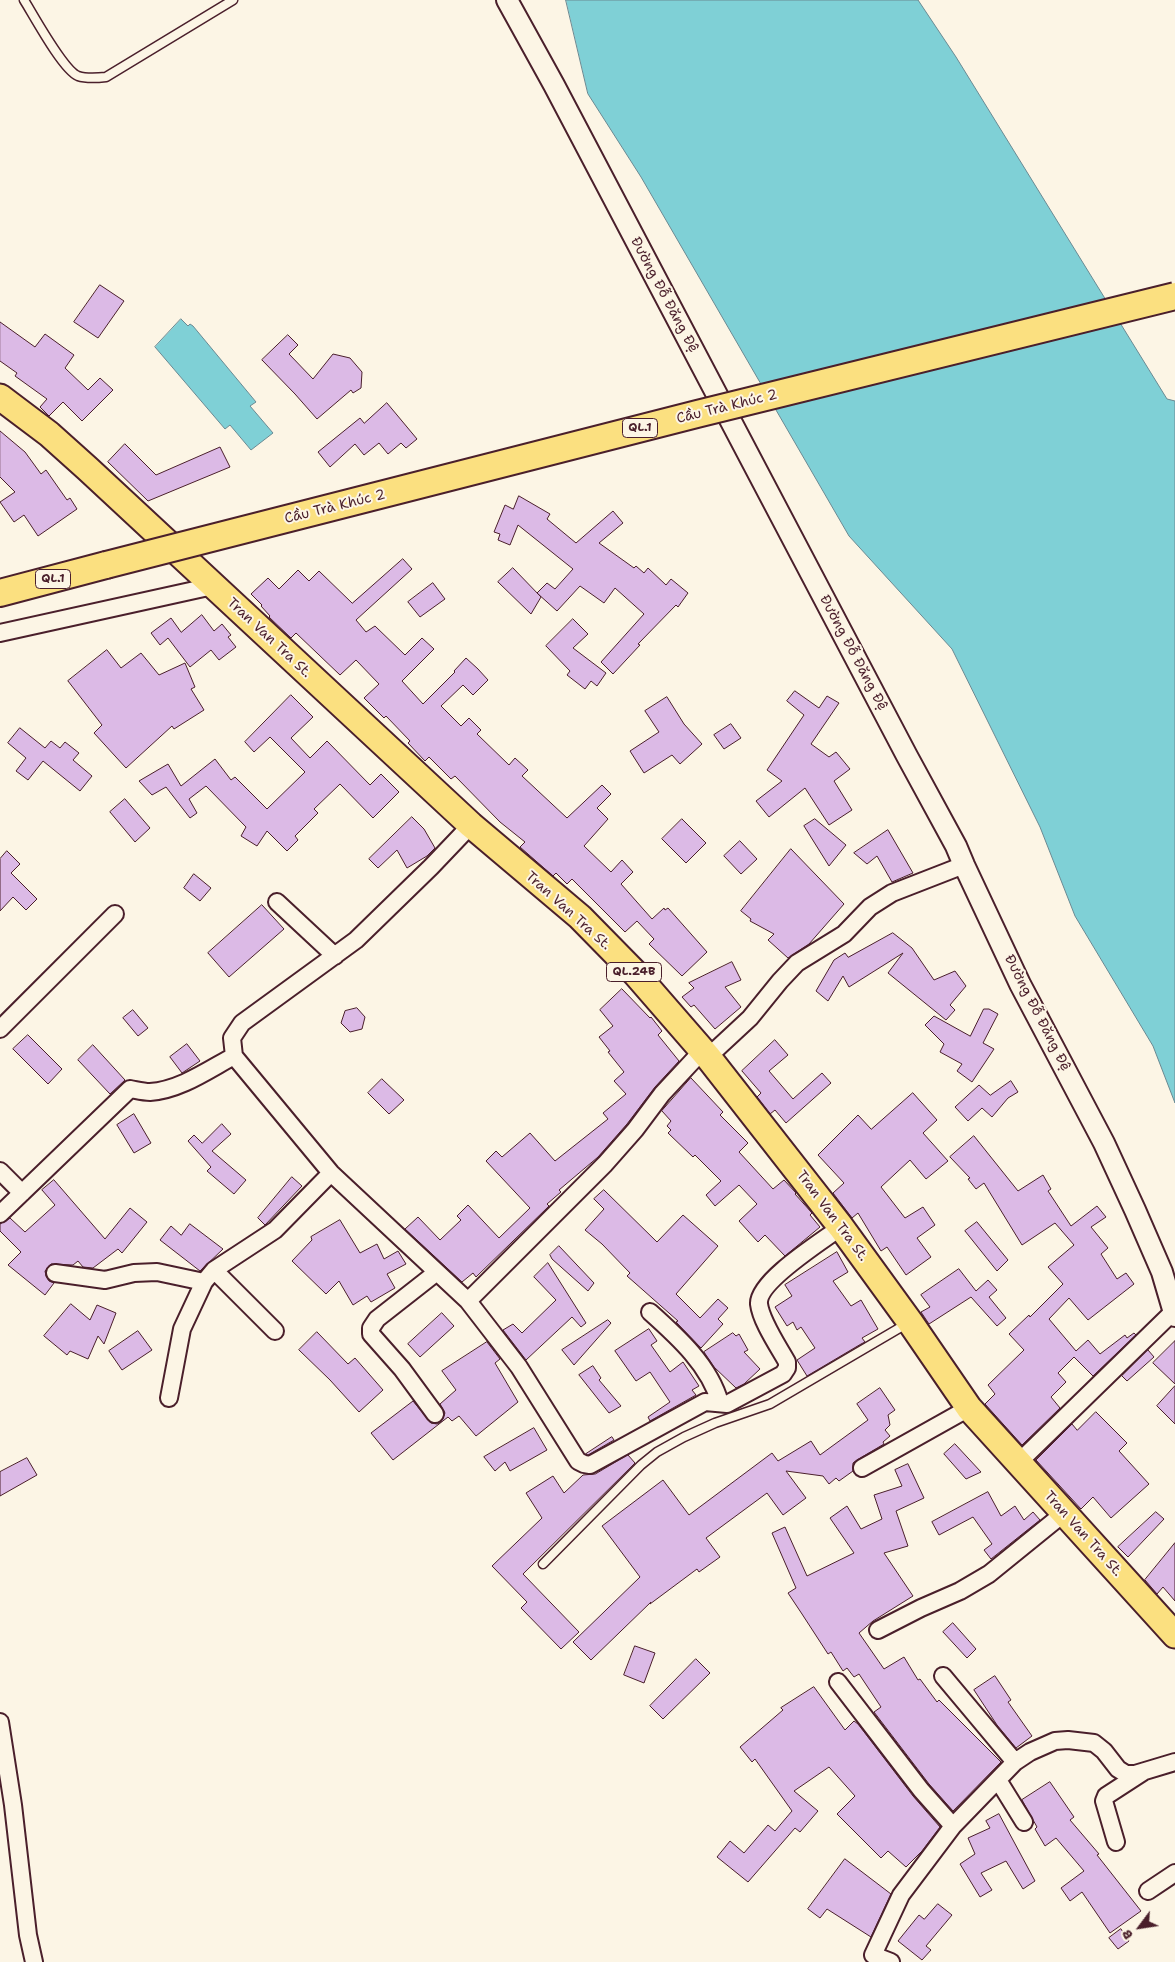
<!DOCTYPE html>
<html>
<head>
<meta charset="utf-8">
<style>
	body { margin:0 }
	#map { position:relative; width:1175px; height:1962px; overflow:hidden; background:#fcf5e5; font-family:"Shantell Sans",sans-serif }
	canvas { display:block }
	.north { position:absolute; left:1115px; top:1902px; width:50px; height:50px; -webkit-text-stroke:4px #fcf5e5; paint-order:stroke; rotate:239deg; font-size:14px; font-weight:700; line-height:20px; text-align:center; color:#4a1f2b }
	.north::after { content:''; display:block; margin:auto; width:18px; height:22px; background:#4a1f2b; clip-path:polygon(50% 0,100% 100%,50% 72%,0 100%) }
</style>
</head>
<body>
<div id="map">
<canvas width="1175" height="1962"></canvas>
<div class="north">B</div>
</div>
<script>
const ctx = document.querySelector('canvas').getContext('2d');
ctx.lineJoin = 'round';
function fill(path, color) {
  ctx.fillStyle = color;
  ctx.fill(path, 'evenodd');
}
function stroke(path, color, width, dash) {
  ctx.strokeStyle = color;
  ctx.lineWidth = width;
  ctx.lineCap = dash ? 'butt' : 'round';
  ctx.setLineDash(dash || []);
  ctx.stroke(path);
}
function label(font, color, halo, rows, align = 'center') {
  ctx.font = font + ' "Shantell Sans",sans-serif';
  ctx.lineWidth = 4;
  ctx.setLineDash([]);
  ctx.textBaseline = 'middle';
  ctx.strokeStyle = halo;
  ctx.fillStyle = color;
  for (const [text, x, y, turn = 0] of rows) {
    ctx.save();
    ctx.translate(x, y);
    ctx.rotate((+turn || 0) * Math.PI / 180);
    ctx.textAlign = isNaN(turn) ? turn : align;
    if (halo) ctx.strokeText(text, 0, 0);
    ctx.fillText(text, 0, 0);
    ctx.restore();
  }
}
const water = new Path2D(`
	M566,0H918L956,57L1167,399L1175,401V1103L1153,1046L1075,916L1040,827L952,649L849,536L641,177L588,94Z
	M181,319L188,326L190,324L193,326L256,402L250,406L273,433L251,450L230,425L225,429L155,347Z`);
fill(water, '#7fd0d6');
stroke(water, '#6a8992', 1);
const building = new Path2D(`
	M100,285L124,301L98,338L74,322Z
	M0,322L35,347L45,334L74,355L65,368L88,390L100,378L113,390L82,421L63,402L49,416L40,407L47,399L15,376L17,373L0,361Z
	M288,335L298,345L289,354L313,379L333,354L350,358L362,372L361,388L353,393L351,390L317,419L295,394L262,360Z
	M387,403L417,439L406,448L401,443L388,454L379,443L364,455L355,444L330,467L318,452L360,418L364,423Z
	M0,431L25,452L41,474L46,470L67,500L70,498L77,509L38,536L24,515L14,522L0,502L15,492L0,477Z
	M125,444L156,475L220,447L230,467L148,501L108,462Z
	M519,496L550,514L547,519L576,543L613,511L623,523L599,543L634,568L636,566L644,573L648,568L666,585L671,579L688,593L678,607L676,605L638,644L640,645L613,674L601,662L644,614L615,588L604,603L580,586L557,611L537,593L547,583L555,589L573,569L518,525L510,545L498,540L500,534L494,532L505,505L513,509Z
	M403,559L412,569L356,620L366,632L375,626L405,655L422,638L434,649L402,681L423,704L455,672L454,671L466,658L478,669L488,680L473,695L463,685L441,706L461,726L469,718L481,730L477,734L509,765L515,758L528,770L522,776L567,818L602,785L611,794L597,808L608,819L584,846L611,872L622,860L633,872L621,884L652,919L664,908L665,910L668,908L707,952L682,976L649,944L654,939L637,921L625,932L572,879L567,884L556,873L553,876L520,847L525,842L500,822L455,776L451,779L429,757L425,761L408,743L410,741L386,716L384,718L364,698L379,684L356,660L340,675L296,633L291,638L269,617L270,616L261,606L262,605L251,594L268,578L279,589L298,570L309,581L319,571L352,603Z
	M513,568L541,597L531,614L498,582Z
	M433,583L445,599L420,617L408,602Z
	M202,615L214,631L222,624L231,635L228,637L236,647L219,660L211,650L190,667L168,638L160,645L151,633L171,618L181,632Z
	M573,619L588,634L573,648L606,673L597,686L591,681L585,689L567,675L570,671L546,646Z
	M107,650L121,668L141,653L159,675L185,663L195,687L191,689L204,710L174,729L172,726L126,768L94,733L102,725L68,681Z
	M795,691L819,708L827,696L839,703L811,744L829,757L836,752L850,769L834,781L852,810L829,825L805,788L769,817L756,801L782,781L767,770L804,715L787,701Z
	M291,695L313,717L291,738L310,758L327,741L370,785L381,774L399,792L373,818L340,784L314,809L318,813L295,836L298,840L287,851L267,831L257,846L241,836L246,827L206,786L189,799L197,813L190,818L166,787L152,795L139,781L168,764L181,786L215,759L231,780L235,777L267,809L305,772L270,737L254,752L245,742Z
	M667,697L684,724L702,744L680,764L672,755L644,773L630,751L659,732L645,711Z
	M731,724L741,738L724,749L714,735Z
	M20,728L45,748L51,741L60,748L65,742L79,753L73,760L92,776L80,791L43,761L28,780L16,771L26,758L8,743Z
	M125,799L150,828L135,842L110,812Z
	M412,817L424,829L435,848L427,856L407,868L397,850L378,868L369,859Z
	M682,819L706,843L686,863L662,839Z
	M815,819L846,845L829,866L804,826Z
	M888,830L913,873L892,882L877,856L867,864L854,853Z
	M740,841L757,859L741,874L724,856Z
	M791,849L844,904L809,944L788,958L768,940L774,934L750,921L751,919L741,911Z
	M7,851L20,864L11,873L37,899L26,910L13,897L0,911V859Z
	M194,874L211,888L200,901L184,888Z
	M262,905L284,929L229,977L208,953Z
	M893,933L912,948L934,980L955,971L966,986L950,1005L955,1010L946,1020L888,973L903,953L849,987L843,976L828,1001L816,991L834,960L845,953L848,957Z
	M732,962L741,980L725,987L741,1007L715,1029L694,1005L691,1007L682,997L694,988L689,983Z
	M622,989L650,1018L651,1017L662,1031L658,1035L679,1061L655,1087L627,1124L598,1157L559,1190L561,1192L547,1204L549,1206L476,1277L473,1273L462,1282L405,1229L418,1217L440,1240L461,1220L457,1216L468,1205L499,1238L530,1208L486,1161L496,1151L502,1157L530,1133L555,1161L608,1119L603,1113L626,1094L614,1081L624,1072L608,1052L610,1051L599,1037L613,1026L600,1010Z
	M357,1008L365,1017L362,1029L350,1032L341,1023L345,1011Z
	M984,1009H989L998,1014L983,1043L994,1049L972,1082L957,1071L962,1064L940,1052L944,1044L925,1025L934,1016L970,1036Z
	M133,1010L148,1028L138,1036L123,1018Z
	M28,1035L62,1069L48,1084L13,1049Z
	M775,1040L788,1055L769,1071L793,1099L822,1073L831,1083L786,1123L775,1110L770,1114L757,1097L761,1093L742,1071Z
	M187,1044L200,1061L182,1073L170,1057Z
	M93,1045L125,1080L110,1094L78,1060Z
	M691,1078L723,1112L720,1115L748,1143L739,1152L773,1189L784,1180L796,1193L795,1194L812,1213L810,1215L820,1227L785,1256L765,1235L758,1242L739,1221L757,1204L739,1185L715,1206L706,1195L721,1181L695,1155L693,1157L668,1133L671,1130L667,1126L671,1121L662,1111Z
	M382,1079L404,1100L389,1114L368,1093Z
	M1011,1081L1018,1092L1008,1098L992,1117L982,1108L968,1121L955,1107L979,1085L990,1095Z
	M913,1093L937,1120L923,1133L948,1161L926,1179L910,1160L881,1187L905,1218L923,1207L935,1225L917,1238L931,1257L906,1275L887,1247L881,1251L858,1213L852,1218L833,1193L844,1183L818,1155L858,1115L871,1129Z
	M134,1114L151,1143L134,1153L117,1125Z
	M222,1124L231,1134L212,1151L246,1180L234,1194L207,1171L211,1167L188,1141L194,1135L202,1143Z
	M974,1136L1018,1191L1043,1175L1051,1189L1048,1191L1071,1226L1097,1206L1106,1217L1091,1227L1108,1248L1101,1254L1117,1279L1126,1273L1134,1284L1088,1320L1069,1298L1049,1319L1076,1351L1088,1340L1100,1354L1125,1335L1127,1338L1134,1333L1136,1335L1093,1376L1074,1357L1058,1373L1066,1382L1051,1397L1060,1408L1022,1445L985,1404L995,1394L988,1385L1024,1350L1009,1334L1029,1315L1030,1317L1063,1284L1048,1267L1074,1245L1055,1223L1022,1245L984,1183L976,1189L968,1179L970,1178L950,1157Z
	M292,1177L302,1186L265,1225L258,1218Z
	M54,1180L105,1239L130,1208L147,1222L122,1253L118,1249L93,1268L83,1267L78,1261L73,1265L51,1264L45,1271L46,1276L49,1281L54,1283L45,1295L8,1265L21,1252L0,1231V1224L10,1218L25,1232L55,1205L42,1190Z
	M604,1190L657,1242L683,1215L718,1246L676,1294L700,1318L718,1299L728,1308L718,1319L723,1324L701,1348L676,1322L678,1321L635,1283L627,1276L630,1273L602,1244L585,1230L604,1209L594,1199Z
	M340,1220L360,1253L377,1244L384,1259L398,1251L406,1264L387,1274L395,1288L371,1302L367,1296L353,1305L339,1281L326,1294L292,1261L312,1240L311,1237Z
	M977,1222L1008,1260L997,1271L965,1231Z
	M190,1224L223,1249L200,1271L160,1240L171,1226L181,1235Z
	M559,1246L594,1283L588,1291L552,1259L550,1255Z
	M837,1252L848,1272L833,1281L851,1306L861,1300L878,1329L862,1338L865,1342L861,1344L807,1376L797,1360L815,1348L801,1327L797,1330L793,1322L787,1326L775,1307L792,1296L785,1285Z
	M548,1263L586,1323L581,1327L572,1317L526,1360L503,1330L513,1324L522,1333L556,1300L534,1277Z
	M959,1269L976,1291L988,1280L997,1290L989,1297L1006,1318L997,1326L971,1297L929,1324L921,1312L930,1307L921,1295Z
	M71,1304L90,1320L97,1305L116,1313L104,1344L98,1336L88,1359L70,1351L67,1355L44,1336Z
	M442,1313L454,1326L420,1357L408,1344Z
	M608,1320L611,1323L574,1365L562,1350Z
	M649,1329L657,1341L651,1345L670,1372L683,1362L699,1386L692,1390L696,1395L650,1421L648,1417L670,1402L650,1372L636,1381L615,1351Z
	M138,1331L152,1350L122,1370L109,1351Z
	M317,1332L348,1364L355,1358L383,1390L359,1412L330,1380L299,1350Z
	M733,1333L736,1336L739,1334L748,1350L744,1352L760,1369L744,1384L736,1388L714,1367L704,1352Z
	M1175,1341V1384L1153,1363Z
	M487,1342L500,1359L495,1363L518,1402L476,1436L459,1416L452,1421L448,1417L393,1460L371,1433L413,1401L431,1423L437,1424L441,1422L445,1413L440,1404L456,1390L442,1371Z
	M1148,1350L1154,1357L1127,1381L1122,1376Z
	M593,1366L601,1378L599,1380L621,1406L609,1413L579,1375Z
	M1175,1386V1424L1157,1406Z
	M880,1388L895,1410L888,1415L890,1425L885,1430L890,1436L883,1442L884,1444L857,1460L853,1463V1471L839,1481L836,1478L829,1484L823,1476L786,1471L806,1498L783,1515L767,1493L706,1538L720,1557L699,1572L697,1569L650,1604L651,1602L591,1660L573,1642L640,1577L602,1526L663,1480L689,1515L772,1453L778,1461L811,1441L820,1455L868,1420L857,1404Z
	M1096,1412L1127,1443L1119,1451L1149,1484L1111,1518L1093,1497L1081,1509L1036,1460L1072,1424L1077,1430Z
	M534,1428L547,1450L510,1471L505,1462L495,1471L484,1457Z
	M612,1437L614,1440L588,1455L586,1454Z
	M955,1444L981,1472L966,1479L944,1454Z
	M628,1455L635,1463L523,1574L579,1632L561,1649L521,1608L527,1602L492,1566L542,1518L526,1493L553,1476L564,1493L583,1475L595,1474Z
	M27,1458L37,1475L0,1496V1472Z
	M908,1464L924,1498L896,1511L908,1546L884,1553L913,1596L873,1621L859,1633L884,1669L904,1657L918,1680L920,1679L937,1702L939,1700L1001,1762L953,1811L929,1784L874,1712L881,1707L859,1674L854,1677L847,1668L843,1671L831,1652L828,1654L802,1614L788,1593L796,1588L772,1533L785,1527L807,1576L854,1553L830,1518L847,1506L861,1529L882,1519L874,1495L902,1486L895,1470Z
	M988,1492L1001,1516L1015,1506L1024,1520L1033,1512L1040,1520L991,1559L984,1550L992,1544L973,1517L939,1535L932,1522Z
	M1156,1512L1164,1519L1128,1557L1118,1547Z
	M1175,1543V1601L1163,1587L1157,1594L1145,1580Z
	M953,1623L976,1649L967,1658L943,1632Z
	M635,1646L655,1653L644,1683L624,1675Z
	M696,1659L710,1673L663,1719L650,1706Z
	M995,1676L1011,1700L1008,1702L1032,1736L1016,1748L997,1725L974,1690Z
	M814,1687L845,1730L854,1721L858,1724L913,1796L940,1827L922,1851L906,1867L888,1851L881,1858L837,1814L855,1796L829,1767L794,1791L818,1811L800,1832L795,1828L748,1882L717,1857L730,1841L744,1853L768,1825L775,1831L792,1811L755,1759L752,1762L740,1747L783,1710L781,1708Z
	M1050,1782L1074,1817L1070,1820L1099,1854L1097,1855L1141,1911L1110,1933L1082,1892L1070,1901L1061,1888L1084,1871L1056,1838L1045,1846L1035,1829L1037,1827L1022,1800Z
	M999,1814L1035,1881L1023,1889L1006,1861L981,1873L992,1890L980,1897L960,1864L975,1854L968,1838L990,1828L986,1821Z
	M845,1859L891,1894L871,1937L827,1909L820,1918L808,1909Z
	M938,1904L952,1915L926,1946L931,1950L922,1960L898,1941L919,1915L924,1919Z
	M1121,1929L1129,1941L1118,1949L1109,1938Z`);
fill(building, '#dcbae6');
stroke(building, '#4a1f2b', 1);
const service = new Path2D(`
	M24,0C34,16 63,70 78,76C87,79 97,78 106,77L233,0
	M543,1564L641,1465L657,1452L684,1437L715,1423L770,1404L908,1323`);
const minor = new Path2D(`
	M0,633L213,586
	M471,825L431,867L356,940L242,1023L232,1038L234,1056L331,1173L468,1301L519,1367L578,1461L584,1464L590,1465L705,1402L727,1404L783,1374L787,1368V1362C778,1346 761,1321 759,1304C757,1281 824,1240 841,1227
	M277,902L335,956
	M0,1029L115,914
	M708,1057L750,1018L780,981L797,963L844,934L870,907L892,893L964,865
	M0,1171L22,1193
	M0,1214L130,1089C136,1090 143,1092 150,1092C180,1090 208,1070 234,1056
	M214,1270L275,1331
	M55,1273L105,1280L134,1273L157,1272L204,1282
	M468,1301L605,1164L635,1130L662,1094L702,1051
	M650,1312C678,1337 710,1366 720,1403
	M169,1398L182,1329L204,1282L214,1270L275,1230L331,1173
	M435,1414L402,1369L371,1334V1328L377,1319L437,1272
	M1019,1462L1173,1312
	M862,1468L969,1408
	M878,1630L921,1608L960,1591L989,1574L1063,1514
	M943,1676L1015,1762
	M838,1682L921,1790L953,1826
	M0,1722L13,1805L28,1935L34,1962
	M998,1780L1024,1822
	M1116,1842L1104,1801L1106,1796L1143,1772
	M1148,1891L1175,1873
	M891,1962L873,1955L901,1895L953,1826L1015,1762L1030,1752L1055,1741L1068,1740L1094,1743L1104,1751L1118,1769L1126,1774H1135L1175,1762`);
const tertiary = new Path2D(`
	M507,0L554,85L907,756L956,846L964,865L1020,984L1104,1143L1135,1210L1162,1272L1175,1316`);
const primary = new Path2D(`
	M0,397L49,434L88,469L471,825L580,917L635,973L708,1057L841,1227L910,1322L969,1408L1175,1635`);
const trunk = new Path2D(`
	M0,593L106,565`);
stroke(service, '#4a1f2b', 11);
stroke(minor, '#4a1f2b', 20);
stroke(tertiary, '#4a1f2b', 24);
stroke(primary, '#4a1f2b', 29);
stroke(trunk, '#4a1f2b', 30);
stroke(service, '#fcf5e5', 8);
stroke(minor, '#fcf5e5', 16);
stroke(tertiary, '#fcf5e5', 20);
stroke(primary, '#fbe080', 25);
stroke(trunk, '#fbe080', 26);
const trunkBridge = new Path2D(`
	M106,565L697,414L1175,296`);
stroke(trunkBridge, '#4a1f2b', 30, []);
stroke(trunkBridge, '#fbe080', 26);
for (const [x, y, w] of [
	[640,428,35],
	[53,579,35],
	[634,972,55]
]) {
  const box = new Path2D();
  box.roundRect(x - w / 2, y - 9.5, w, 19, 4);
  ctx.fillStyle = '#fcf5e5';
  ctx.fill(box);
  stroke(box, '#4a1f2b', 1);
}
label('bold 12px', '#4a1f2b', null, [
	["QL.1",640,428],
	["QL.1",53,579],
	["QL.24B",634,972]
]);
label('14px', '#4a1f2b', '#fcf5e5', [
	["Đường Đỗ Đăng Đệ",664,295,62],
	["Cầu Trà Khúc 2",727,407,-14],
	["Cầu Trà Khúc 2",335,507,-14],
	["Tran Van Tra St.",269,638,43],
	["Đường Đỗ Đăng Đệ",853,653,62],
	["Tran Van Tra St.",568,911,42],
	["Đường Đỗ Đăng Đệ",1037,1013,63],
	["Tran Van Tra St.",832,1216,53],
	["Tran Van Tra St.",1083,1534,48]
]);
</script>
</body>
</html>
